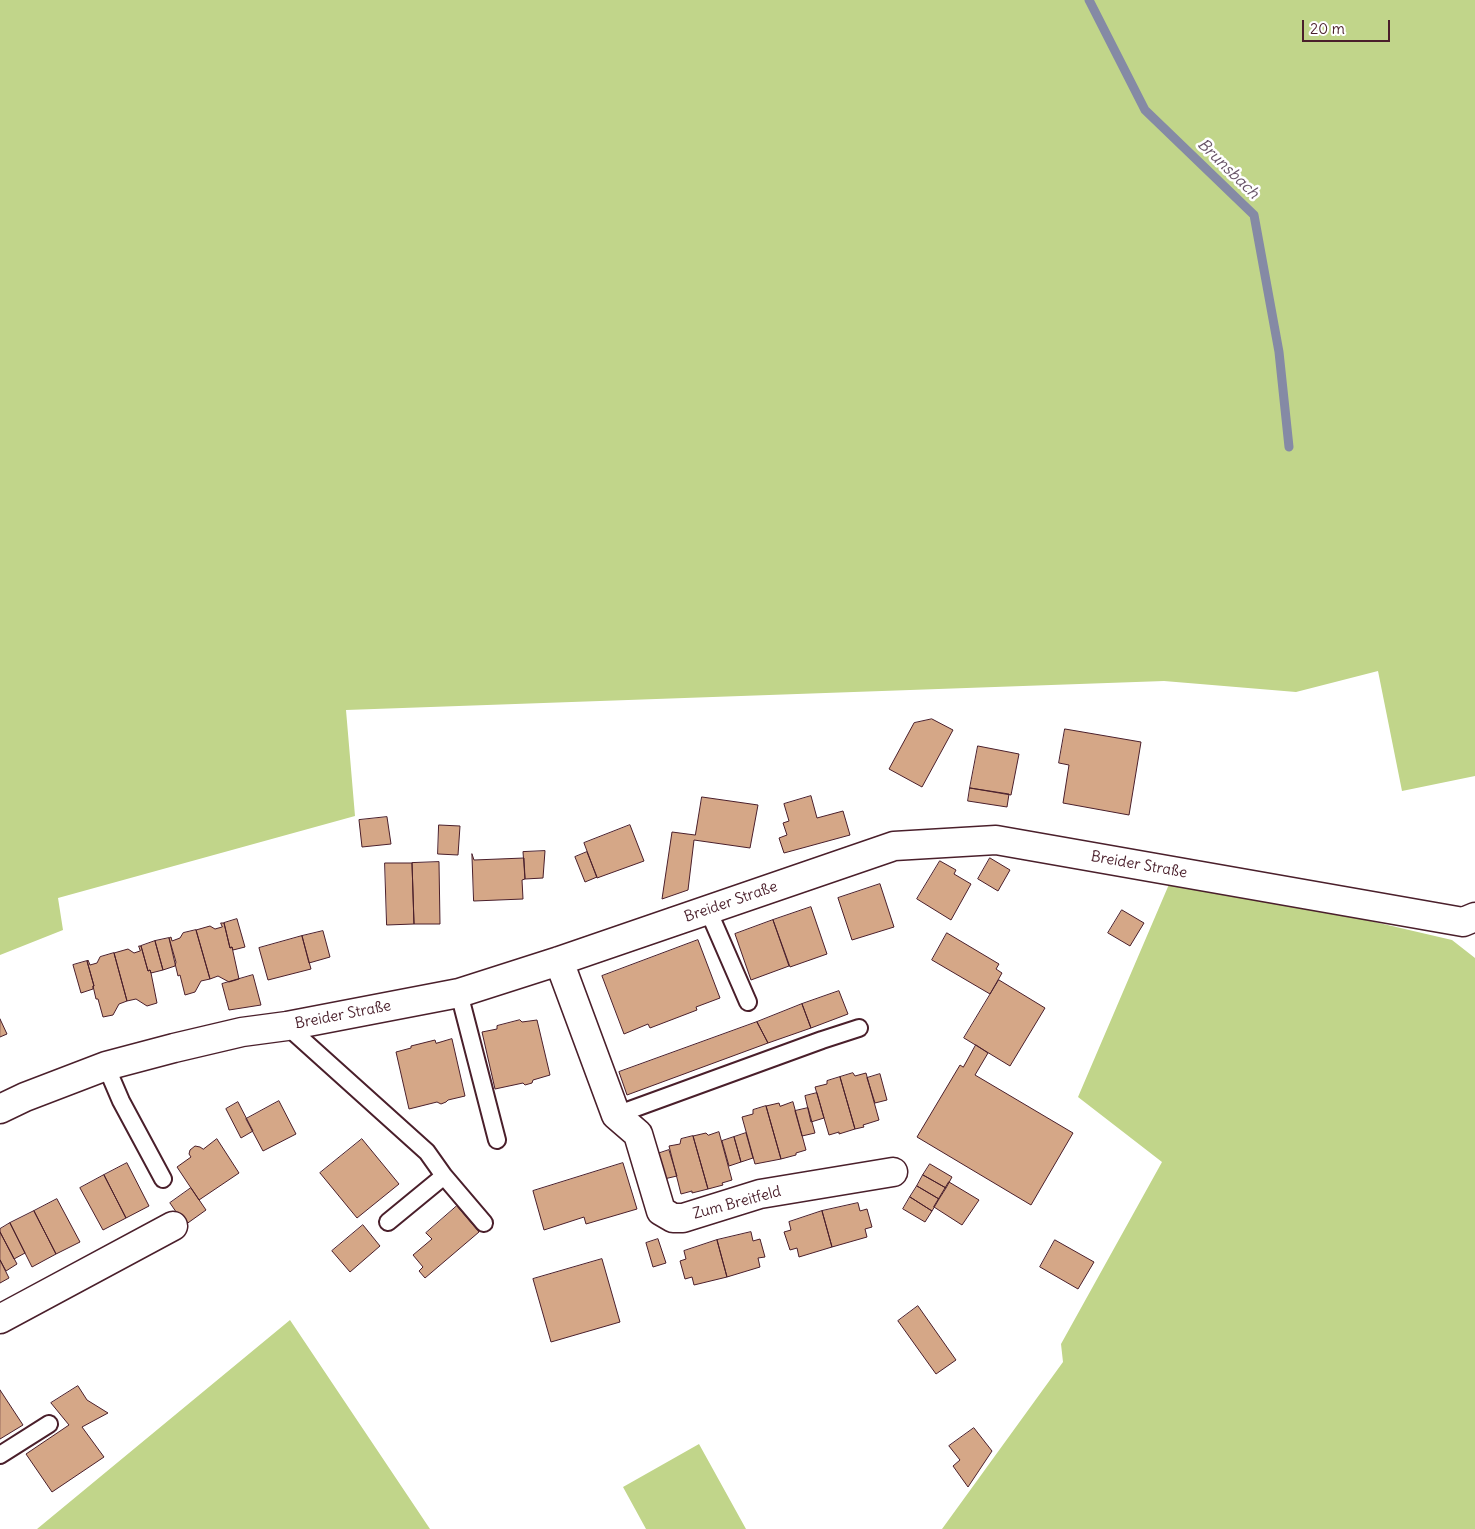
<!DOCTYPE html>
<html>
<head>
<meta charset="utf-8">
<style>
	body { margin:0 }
	#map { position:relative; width:1475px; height:1529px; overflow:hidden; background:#fff; font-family:Delius,sans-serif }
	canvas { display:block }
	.scale { position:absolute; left:1302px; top:20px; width:88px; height:22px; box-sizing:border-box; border:2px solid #4a1f2b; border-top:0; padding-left:6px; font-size:15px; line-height:18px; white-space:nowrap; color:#4a1f2b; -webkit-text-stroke:4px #fff; paint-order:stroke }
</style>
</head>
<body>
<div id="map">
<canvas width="1475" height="1529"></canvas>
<div class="scale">20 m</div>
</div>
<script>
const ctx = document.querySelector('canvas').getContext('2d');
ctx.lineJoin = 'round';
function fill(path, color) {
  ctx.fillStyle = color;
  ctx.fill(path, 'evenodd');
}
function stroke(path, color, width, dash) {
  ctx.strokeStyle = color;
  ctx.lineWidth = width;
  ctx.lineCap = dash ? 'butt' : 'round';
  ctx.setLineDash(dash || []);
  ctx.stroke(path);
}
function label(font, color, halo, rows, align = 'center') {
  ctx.font = font + ' Delius,sans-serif';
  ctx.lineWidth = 5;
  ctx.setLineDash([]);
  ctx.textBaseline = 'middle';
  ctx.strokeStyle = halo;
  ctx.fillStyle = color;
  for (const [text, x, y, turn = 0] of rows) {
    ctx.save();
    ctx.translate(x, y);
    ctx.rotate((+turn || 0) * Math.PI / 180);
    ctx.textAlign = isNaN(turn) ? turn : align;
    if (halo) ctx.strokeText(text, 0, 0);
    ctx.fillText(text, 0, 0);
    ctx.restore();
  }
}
fill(new Path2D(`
	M0,0H1475V776L1402,791L1378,671L1296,692L1164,681L346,710L355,816L58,898L63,930L0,955Z
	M1173,875L1452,940L1475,958V1529H942L1063,1362L1061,1344L1162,1162L1078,1097Z
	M290,1320L430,1529H37Z
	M699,1444L746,1529H646L623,1487Z`), '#c1d58a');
stroke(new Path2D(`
	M1089,0L1145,110L1254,215L1279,352L1289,447`), '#858aa5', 9);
const building = new Path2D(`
	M932,719L953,730L922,787L889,769L914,723Z
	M1065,729L1141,742L1129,815L1063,803L1069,765L1059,763Z
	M978,746L1019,754L1011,795L970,788Z
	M970,788L1009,794L1007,807L968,801Z
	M811,796L817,818L843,811L850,835L784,853L779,838L787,835L783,823L789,821L784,804Z
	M702,797L758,805L750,848L694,840L688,890L662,899L672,832L695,835Z
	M387,817L391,844L362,847L359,820Z
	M439,825L460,826L458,855L438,854Z
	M630,825L644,861L597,878L584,843Z
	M545,851L543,878L525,879L523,852Z
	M587,852L597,877L585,882L575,857Z
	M472,854L474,860L524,858L525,879L522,880L523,899L474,901Z
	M990,858L1010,870L998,891L978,879Z
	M940,861L956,870L954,874L971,884L951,920L917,899Z
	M439,862L440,924H414L412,863Z
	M385,863H412L414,924L387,925Z
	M880,884L894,927L852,940L838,898Z
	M811,907L827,954L790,967L773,920Z
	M1122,910L1144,923L1130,946L1108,933Z
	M237,919L245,947L233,950L232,947L230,948L224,923Z
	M773,920L789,966L751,980L735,934Z
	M221,923H224L230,948L232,947L239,979L229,982L218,976L210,979L196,930L210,926L215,929L222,927Z
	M196,930L210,979L201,981L195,992L185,995L180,975L178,976L169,938L171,937L172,941L180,938L183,933Z
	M323,931L330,957L309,963L302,936Z
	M947,933L999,964L996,969L1002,973L990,994L932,960Z
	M302,936L311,969L268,980L259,948Z
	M169,938L176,962L175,966L163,970L155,941Z
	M698,940L720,998L696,1007L697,1010L650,1028L648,1024L624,1034L602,976Z
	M155,941L163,970L151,973L150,970L148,971L141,946Z
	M139,946H141L148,971L150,970L151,973L157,1003L147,1006L136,999L127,1001L114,953L128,949L134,953L140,951Z
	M114,953L127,1001L119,1004L113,1015L103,1017L98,999H96L93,986H94L87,961L88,960L90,965L97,963L100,957Z
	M87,961L94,986H93V989L81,993L73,965Z
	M253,975L261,1005L229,1010L222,984Z
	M999,980L1045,1008L1010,1066L964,1038Z
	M839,991L848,1014L811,1028L802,1004Z
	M802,1004L811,1028L768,1043L757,1022Z
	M0,1019L7,1034L0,1037Z
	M520,1020L522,1022L537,1020L550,1075L533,1080L532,1083L525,1085L523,1083L495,1089L482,1032L497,1029V1026Z
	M757,1022L768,1043L627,1095L619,1072Z
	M452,1039L465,1096L448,1100L446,1102L441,1104L437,1102L409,1109L396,1052L411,1048V1046L435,1040L436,1043Z
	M976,1045L988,1053L975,1075L1073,1133L1031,1205L917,1137L960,1065L963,1067Z
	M853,1073L855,1076L866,1073L879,1120L863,1125L864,1127L855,1129L840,1077Z
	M880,1074L887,1100L875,1103L867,1078Z
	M840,1077L855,1129L839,1134V1132L829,1135L815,1087L827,1084V1081Z
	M817,1093L824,1118L811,1122L805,1096Z
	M279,1101L296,1134L263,1151L246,1119Z
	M238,1102L253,1131L241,1138L226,1109Z
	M793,1102L806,1150L796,1153V1155L781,1159L766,1106L779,1103L780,1106Z
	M766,1106L781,1159L755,1164L742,1117L753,1114V1110Z
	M808,1108L815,1133L802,1136L795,1111Z
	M719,1132L732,1180L722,1183L723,1185L708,1189L693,1136L706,1133L708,1135Z
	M746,1133L753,1158L741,1162L734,1137Z
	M693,1136L708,1189L692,1193V1191L681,1194L669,1146L680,1144L681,1139Z
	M734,1137L741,1162L729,1166L722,1141Z
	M217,1139L239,1173L199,1200L177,1167L191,1157L189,1154L190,1150L195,1146L200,1147L203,1149Z
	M362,1139L399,1184L357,1218L320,1173Z
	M669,1150L677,1176L664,1179L657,1154Z
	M127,1163L149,1206L126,1218L104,1175Z
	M623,1163L637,1209L586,1224L584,1217L544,1230L533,1191Z
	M930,1164L952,1177L946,1188L923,1175Z
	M104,1175L126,1218L103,1230L80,1188Z
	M923,1175L946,1188L939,1199L917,1186Z
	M949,1182L979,1200L962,1225L934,1207Z
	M917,1186L939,1199L932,1211L910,1197Z
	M191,1188L206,1210L185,1225L170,1203Z
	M910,1197L932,1211L925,1222L903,1209Z
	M57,1199L80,1242L56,1254L34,1211Z
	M858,1203L860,1211L867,1209L872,1227L865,1229L867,1237L832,1247L822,1211Z
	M457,1206L479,1232L425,1278L419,1271L423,1267L413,1255L432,1239L426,1233Z
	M34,1211L56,1254L32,1267L10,1223Z
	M822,1211L832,1247L799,1257L797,1248L790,1250L784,1232L791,1230L789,1222Z
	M10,1223L25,1253L14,1259L0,1232V1229Z
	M363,1225L380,1246L350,1272L332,1251Z
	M0,1232L17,1264L6,1271L0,1260Z
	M751,1232L753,1241L760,1239L765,1257L758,1258L760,1267L727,1277L717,1240Z
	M658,1239L666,1263L653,1267L646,1243Z
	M717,1240L727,1277L694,1285L692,1277L685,1279L680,1261L686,1259L684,1251Z
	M1055,1240L1094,1262L1078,1289L1040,1267Z
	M602,1259L620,1322L551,1342L533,1279Z
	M0,1260L9,1278L0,1283Z
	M918,1306L956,1360L936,1374L898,1321Z
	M78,1386L87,1400L108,1413L82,1427L104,1457L52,1492L26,1454L69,1425L51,1403Z
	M0,1390L23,1425L0,1439Z
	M974,1428L992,1451L968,1487L953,1466L960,1460L949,1446Z`);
fill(building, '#d5a787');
stroke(building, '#4a1f2b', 1);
const lane = new Path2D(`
	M708,910L748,1002
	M459,993L497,1140
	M287,1026L427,1152L444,1176L484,1223
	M106,1066L121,1101L163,1179
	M616,1115L822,1040L859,1028
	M388,1222L444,1176
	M0,1455L49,1424`);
const street = new Path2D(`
	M559,961L616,1115L638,1134L661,1211L673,1218H683L760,1194L893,1172
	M0,1109L25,1097L106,1066L174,1048L242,1032L287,1026L459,993L559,961L894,846L996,840L1463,922L1475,917
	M0,1319L173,1226`);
stroke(lane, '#4a1f2b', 20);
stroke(street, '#4a1f2b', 31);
stroke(lane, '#fff', 16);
stroke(street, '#fff', 28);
label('15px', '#4a1f2b', '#fff', [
	["Breider Straße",1139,865,10],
	["Breider Straße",731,902,-19],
	["Breider Straße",343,1015,-11],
	["Zum Breitfeld",737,1203,-15]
]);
label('italic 16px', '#685568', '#fff', [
	["Brunsbach",1228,169,44]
]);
</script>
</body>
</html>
